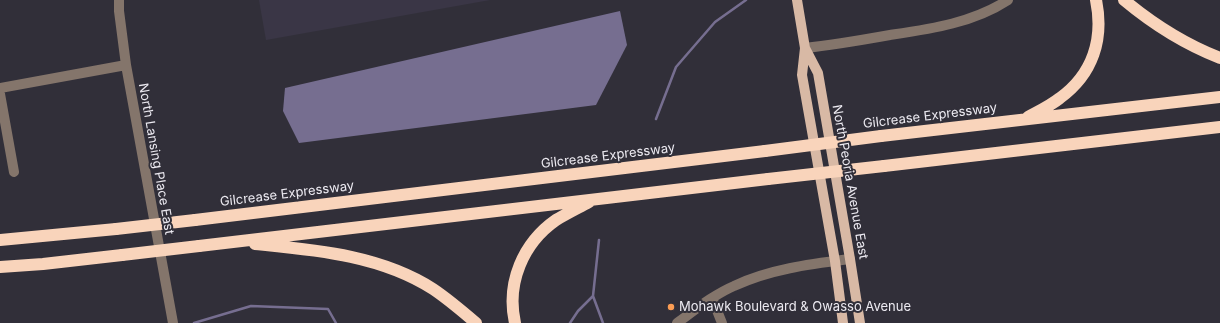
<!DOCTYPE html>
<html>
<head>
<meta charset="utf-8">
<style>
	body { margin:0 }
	canvas { display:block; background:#312f39 }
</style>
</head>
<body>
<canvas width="1220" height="323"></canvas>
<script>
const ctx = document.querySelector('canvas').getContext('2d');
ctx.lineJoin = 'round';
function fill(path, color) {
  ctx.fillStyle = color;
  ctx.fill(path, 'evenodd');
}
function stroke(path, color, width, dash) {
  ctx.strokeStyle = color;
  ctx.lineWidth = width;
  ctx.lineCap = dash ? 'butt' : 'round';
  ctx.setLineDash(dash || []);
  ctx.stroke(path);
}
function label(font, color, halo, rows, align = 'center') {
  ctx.font = font + ' Inter,sans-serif';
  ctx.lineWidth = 4;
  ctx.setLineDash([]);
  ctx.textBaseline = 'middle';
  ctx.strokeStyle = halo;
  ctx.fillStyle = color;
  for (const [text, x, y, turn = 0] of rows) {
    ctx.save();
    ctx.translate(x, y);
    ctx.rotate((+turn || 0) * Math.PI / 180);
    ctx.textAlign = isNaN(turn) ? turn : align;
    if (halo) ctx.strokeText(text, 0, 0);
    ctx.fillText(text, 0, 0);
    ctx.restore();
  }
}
fill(new Path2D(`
	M259,0H490L266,40Z`), '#3a3646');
fill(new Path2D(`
	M620,11L627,45L596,105L299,143L283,111L285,88Z`), '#766e90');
stroke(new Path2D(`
	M656,119L676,67L715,22L746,0
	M599,240L593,296L603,323
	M194,323L251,306L328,309L336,323
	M570,323L578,311L593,296`), '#766e90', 2.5);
stroke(new Path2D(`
	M119,0V11L126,65L173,323
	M805,48C834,45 862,40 890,35C930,29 973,23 1008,0
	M0,88L126,65
	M0,94L14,172
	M712,298L722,323
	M677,323C695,310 713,295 734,286C770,269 811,264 850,259`), '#84756b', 10);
stroke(new Path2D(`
	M797,0L805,48L802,75L835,261L843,323
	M805,48L818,73L850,259L860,323`), '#d8b9a5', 10);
stroke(new Path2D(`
	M1124,0C1154,25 1184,44 1220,58
	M1028,117C1039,111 1050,106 1060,98C1093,74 1104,39 1096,0
	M881,136L1220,97
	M884,166L1220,127
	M195,220L765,151
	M0,240L116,229
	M255,244C315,250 380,255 433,289C448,299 462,311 476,323
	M199,246L768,179
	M0,267L43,264L122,255
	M515,323C506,283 523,243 556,220C566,214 578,208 589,202`), '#f9d4bb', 12);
stroke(new Path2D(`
	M765,151L881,136
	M768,179L884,166
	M116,229L195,220
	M122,255L199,246`), '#f9d4bb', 12);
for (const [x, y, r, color] of [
	[671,307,4,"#fc9d54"]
]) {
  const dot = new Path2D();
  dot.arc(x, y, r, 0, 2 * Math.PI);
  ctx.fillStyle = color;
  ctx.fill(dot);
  stroke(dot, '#312f39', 1.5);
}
label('13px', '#eceaf1', '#312f39', [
	["Gilcrease Expressway",930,116,-7],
	["Gilcrease Expressway",608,156,-7],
	["North Lansing Place East",156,159,80],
	["North Peoria Avenue East",850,182,80],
	["Gilcrease Expressway",287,194,-7]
]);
label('13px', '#eceaf1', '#312f39', [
	["Mohawk Boulevard & Owasso Avenue",679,307]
], 'left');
</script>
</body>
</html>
